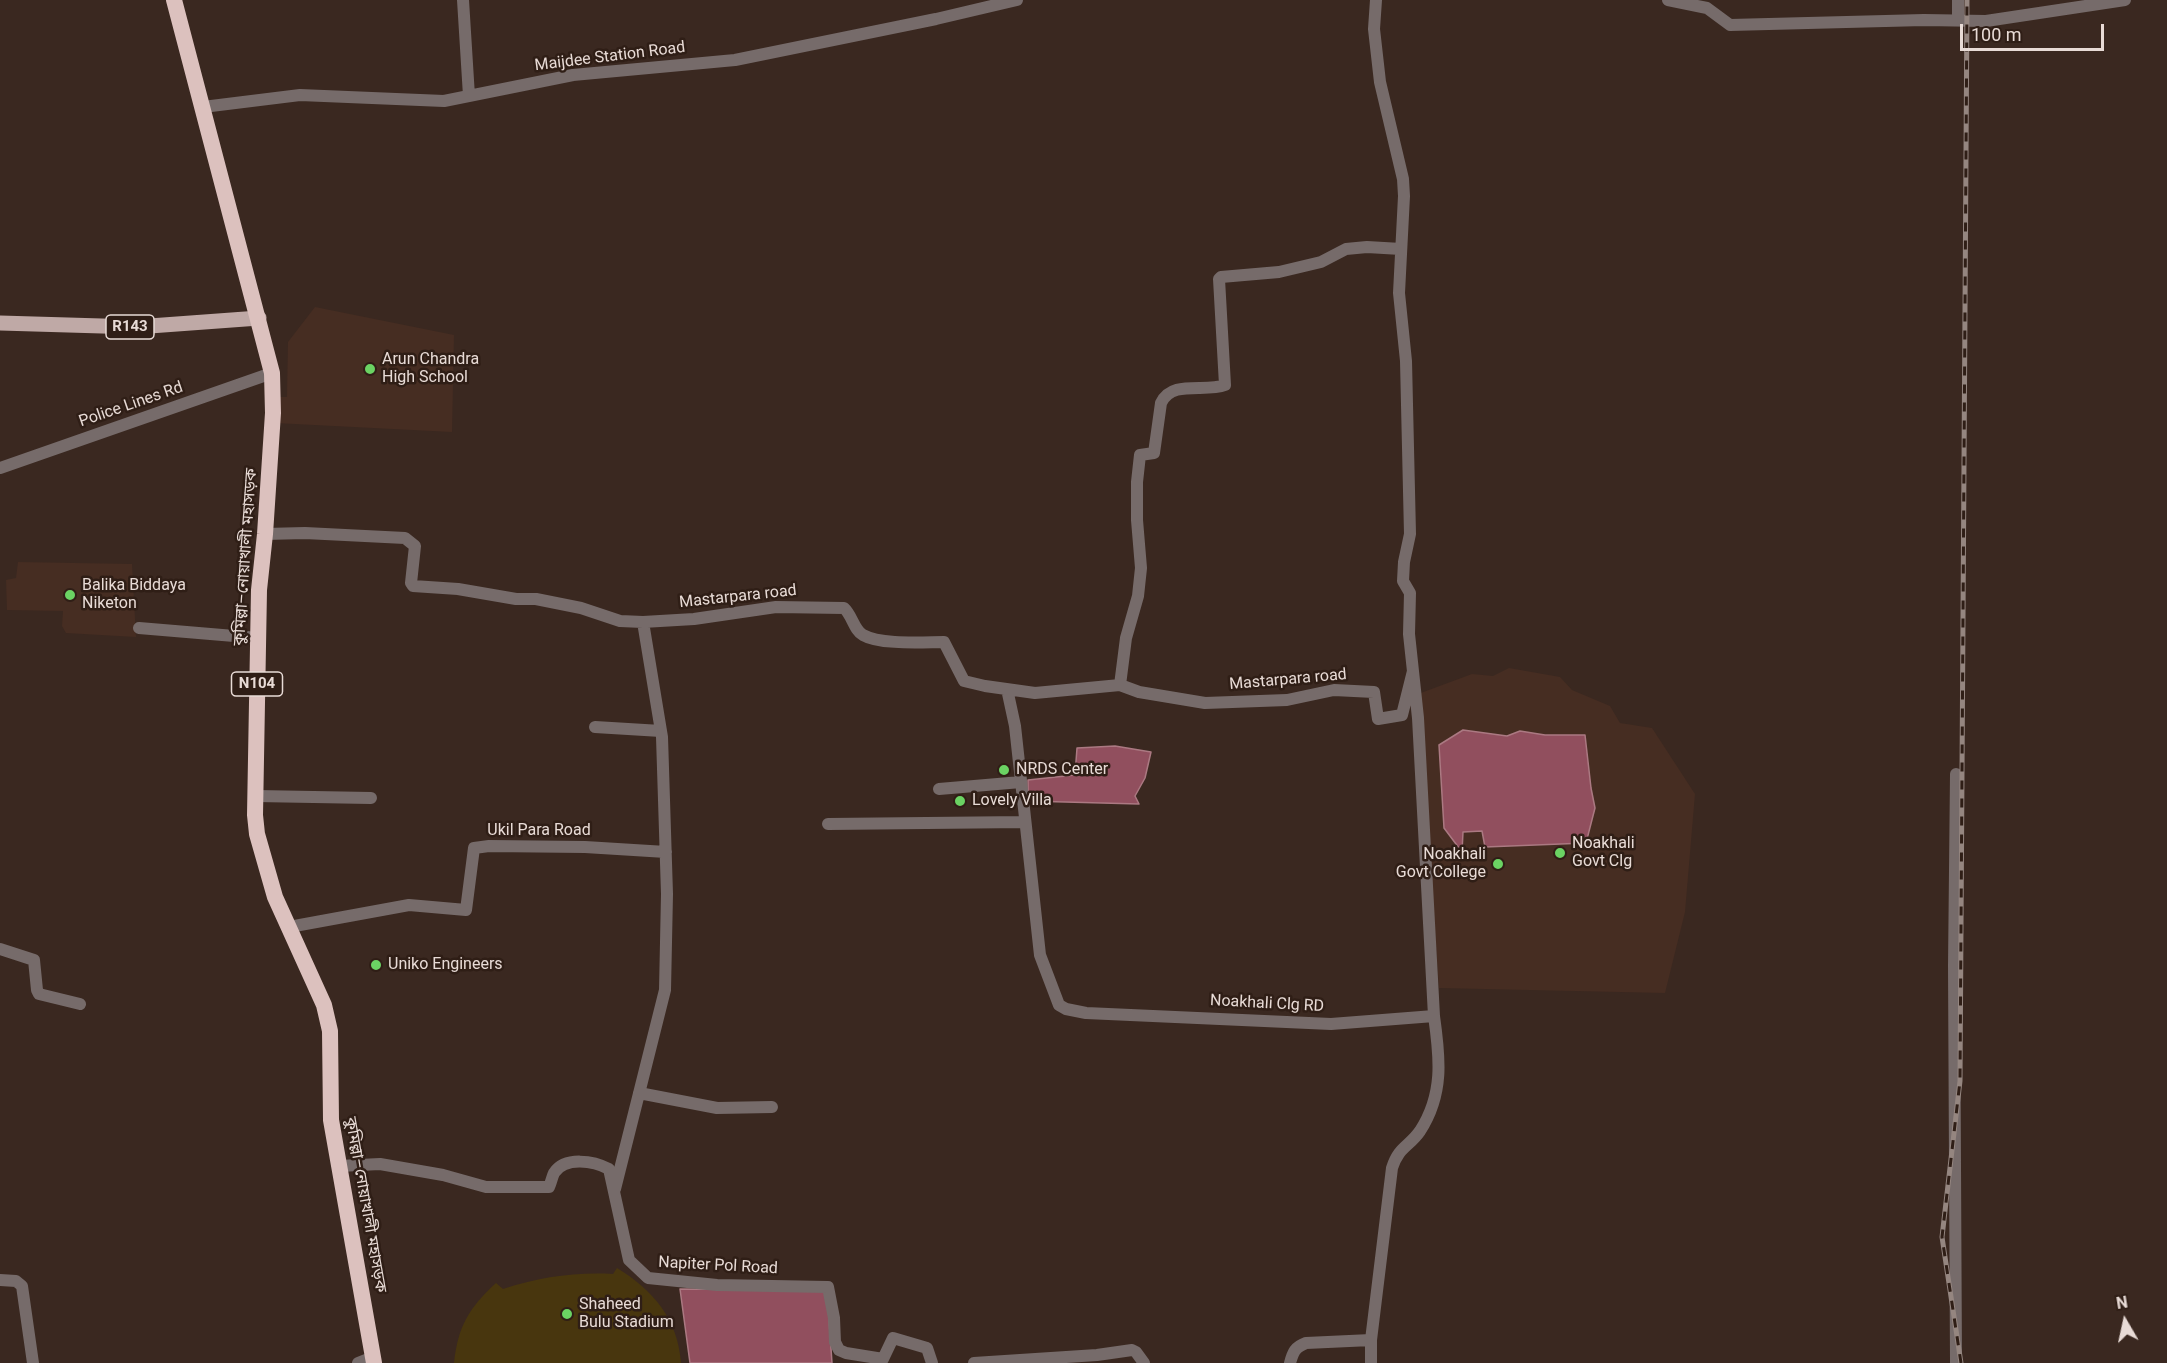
<!DOCTYPE html>
<html>
<head>
<meta charset="utf-8">
<style>
	body { margin:0 }
	#map { position:relative; width:2167px; height:1363px; overflow:hidden; background:#3a2820; font-family:Roboto,sans-serif }
	canvas { display:block }
	.north { position:absolute; left:2095px; top:1291px; width:60px; height:60px; -webkit-text-stroke:4px #2f1e16; paint-order:stroke; rotate:351deg; font-size:16px; font-weight:700; line-height:24px; text-align:center; color:#e8dbd6 }
	.north::after { content:''; display:block; margin:auto; width:21px; height:27px; background:#e8dbd6; clip-path:polygon(50% 0,100% 100%,50% 72%,0 100%) }
	.scale { position:absolute; left:1960px; top:24px; width:144px; height:27px; box-sizing:border-box; border:3px solid #e8dbd6; border-top:0; padding-left:8px; font-size:18px; line-height:21px; white-space:nowrap; color:#e8dbd6; -webkit-text-stroke:4px #2f1e16; paint-order:stroke }
</style>
</head>
<body>
<div id="map">
<canvas width="2167" height="1363"></canvas>
<div class="north">N</div>
<div class="scale">100 m</div>
</div>
<script>
const ctx = document.querySelector('canvas').getContext('2d');
ctx.lineJoin = 'round';
function fill(path, color) {
  ctx.fillStyle = color;
  ctx.fill(path, 'evenodd');
}
function stroke(path, color, width, dash) {
  ctx.strokeStyle = color;
  ctx.lineWidth = width;
  ctx.lineCap = dash ? 'butt' : 'round';
  ctx.setLineDash(dash || []);
  ctx.stroke(path);
}
function label(font, color, halo, rows, align = 'center') {
  ctx.font = font + ' Roboto,"Noto Sans Bengali",sans-serif';
  ctx.lineWidth = 5;
  ctx.setLineDash([]);
  ctx.textBaseline = 'middle';
  ctx.strokeStyle = halo;
  ctx.fillStyle = color;
  for (const [text, x, y, turn = 0] of rows) {
    ctx.save();
    ctx.translate(x, y);
    ctx.rotate((+turn || 0) * Math.PI / 180);
    ctx.textAlign = isNaN(turn) ? turn : align;
    if (halo) ctx.strokeText(text, 0, 0);
    ctx.fillText(text, 0, 0);
    ctx.restore();
  }
}
fill(new Path2D(`
	M315,307L454,335L452,432L275,423V397H287L288,342Z
	M18,562L132,564L136,637L66,633L62,626L63,611L7,610L6,580L16,578Z
	M1509,668L1560,677L1572,690L1610,706L1620,723L1652,728L1695,794L1685,912L1665,993L1439,988L1418,694L1472,674L1493,676Z`), '#462d22');
fill(new Path2D(`
	M617,1268C653,1290 678,1319 681,1363H454C458,1326 469,1308 496,1283L503,1289C540,1277 575,1272 613,1274Z`), '#48360e');
const water = new Path2D(`
	M1463,730L1507,736L1520,731L1545,735H1585L1591,788L1595,808L1586,843L1485,847L1482,831L1463,832L1462,852L1444,828L1439,745Z
	M1115,746L1151,752L1145,778L1135,796L1139,804L1028,801V780L1075,775L1077,748Z
	M680,1289L827,1290L832,1363H690Z`);
fill(water, '#914f5e');
stroke(water, '#ab7982', 1.5);
stroke(new Path2D(`
	M463,0L469,96
	M1376,0L1374,29L1380,82L1403,179L1404,196L1399,293L1406,361L1410,534L1404,562L1403,581L1410,593L1409,634L1418,718L1434,1016
	M1668,0L1707,8L1730,25L1924,20L1986,21L2125,0
	M1958,0V20
	M203,107L300,95L444,101L573,75L735,60L936,19L1017,0
	M0,468L272,373
	M265,534L305,533L405,538L415,546L411,583L413,586L458,589L516,599H536L581,608L620,621L643,622L694,619L776,607L844,608C852,615 854,630 863,635C880,645 924,642 944,642L964,681L985,686L1035,693L1120,685L1139,692L1205,703L1287,700L1334,690L1374,692L1378,719L1402,715L1413,671
	M139,628L258,638
	M1120,685L1126,638L1138,596L1141,568L1137,520V482L1140,455L1154,453L1161,403C1172,379 1205,393 1225,385L1219,279L1221,277L1279,272L1321,262L1346,249L1367,247L1401,249
	M1007,689L1015,726L1040,955L1059,1005L1066,1009L1086,1013L1331,1024L1434,1016C1440,1058 1444,1094 1420,1131C1409,1147 1399,1146 1392,1168L1371,1340V1363
	M595,727L661,731
	M939,789L1021,782
	M256,796L371,798
	M828,824L1025,822
	M289,927L409,905L466,910L474,848L489,846L585,847L666,852
	M0,949L34,960L37,990L39,994L80,1004
	M639,1093L717,1108L772,1107
	M339,1166L380,1164L443,1175L486,1187H549C551,1183 552,1177 554,1173C565,1156 594,1161 609,1169L629,1260L648,1278L717,1285L828,1287L834,1318L835,1342L839,1350L846,1353L883,1359L893,1338L927,1348L932,1363
	M615,1189L665,990L667,894L662,737L643,622
	M0,1280L16,1281L22,1286L33,1363
	M358,1363L373,1357
	M974,1363L1097,1355L1132,1350L1136,1352L1144,1363
	M1290,1363C1293,1352 1295,1347 1306,1343L1371,1340
	M1956,1363L1954,966L1956,774`), '#766b6a', 12);
stroke(new Path2D(`
	M0,323L136,327L259,318`), '#bfa9a6', 15);
stroke(new Path2D(`
	M174,0L272,373L273,413L265,534L259,590L255,815L257,834L275,897L324,1005L330,1031L331,1120L374,1363`), '#dcc1be', 16);
const rail = new Path2D(`
	M1961,1363L1942,1237L1960,1081L1967,0`);
stroke(rail, '#958680', 5);
stroke(rail, '#2f1e16', 3, [9]);
for (const [x, y, r, color] of [
	[370,369,6,"#6bd363"],
	[70,595,6,"#6bd363"],
	[1004,770,6,"#6bd363"],
	[960,801,6,"#6bd363"],
	[1560,853,6,"#6bd363"],
	[1498,864,6,"#6bd363"],
	[376,965,6,"#6bd363"],
	[567,1314,6,"#6bd363"]
]) {
  const dot = new Path2D();
  dot.arc(x, y, r, 0, 2 * Math.PI);
  ctx.fillStyle = color;
  ctx.fill(dot);
  stroke(dot, '#2f1e16', 2);
}
for (const [x, y, w] of [
	[130,327,48],
	[257,684,51]
]) {
  const box = new Path2D();
  box.roundRect(x - w / 2, y - 12, w, 24, 4.5);
  ctx.fillStyle = '#2f1e16';
  ctx.fill(box);
  stroke(box, '#e8dbd6', 1.5);
}
label('bold 15px', '#e8dbd6', null, [
	["R143",130,327],
	["N104",257,684]
]);
label('16px', '#e8dbd6', '#2f1e16', [
	["Maijdee Station Road",610,57,-7],
	["Police Lines Rd",131,405,-19],
	["কুমিল্লা–নোয়াখালী মহাসড়ক",246,557,-86],
	["Mastarpara road",738,597,-6],
	["Mastarpara road",1288,680,-5],
	["Ukil Para Road",539,831],
	["Noakhali Clg RD",1267,1004,3],
	["কুমিল্লা–নোয়াখালী মহাসড়ক",365,1205,80],
	["Napiter Pol Road",718,1266,3]
]);
label('16px', '#e8dbd6', '#2f1e16', [
	["Arun Chandra",382,360],
	["High School",382,378],
	["Balika Biddaya",82,586],
	["Niketon",82,604],
	["NRDS Center",1016,770],
	["Lovely Villa",972,801],
	["Noakhali",1572,844],
	["Govt Clg",1572,862],
	["Noakhali",1486,855,"right"],
	["Govt College",1486,873,"right"],
	["Uniko Engineers",388,965],
	["Shaheed",579,1305],
	["Bulu Stadium",579,1323]
], 'left');
</script>
</body>
</html>
